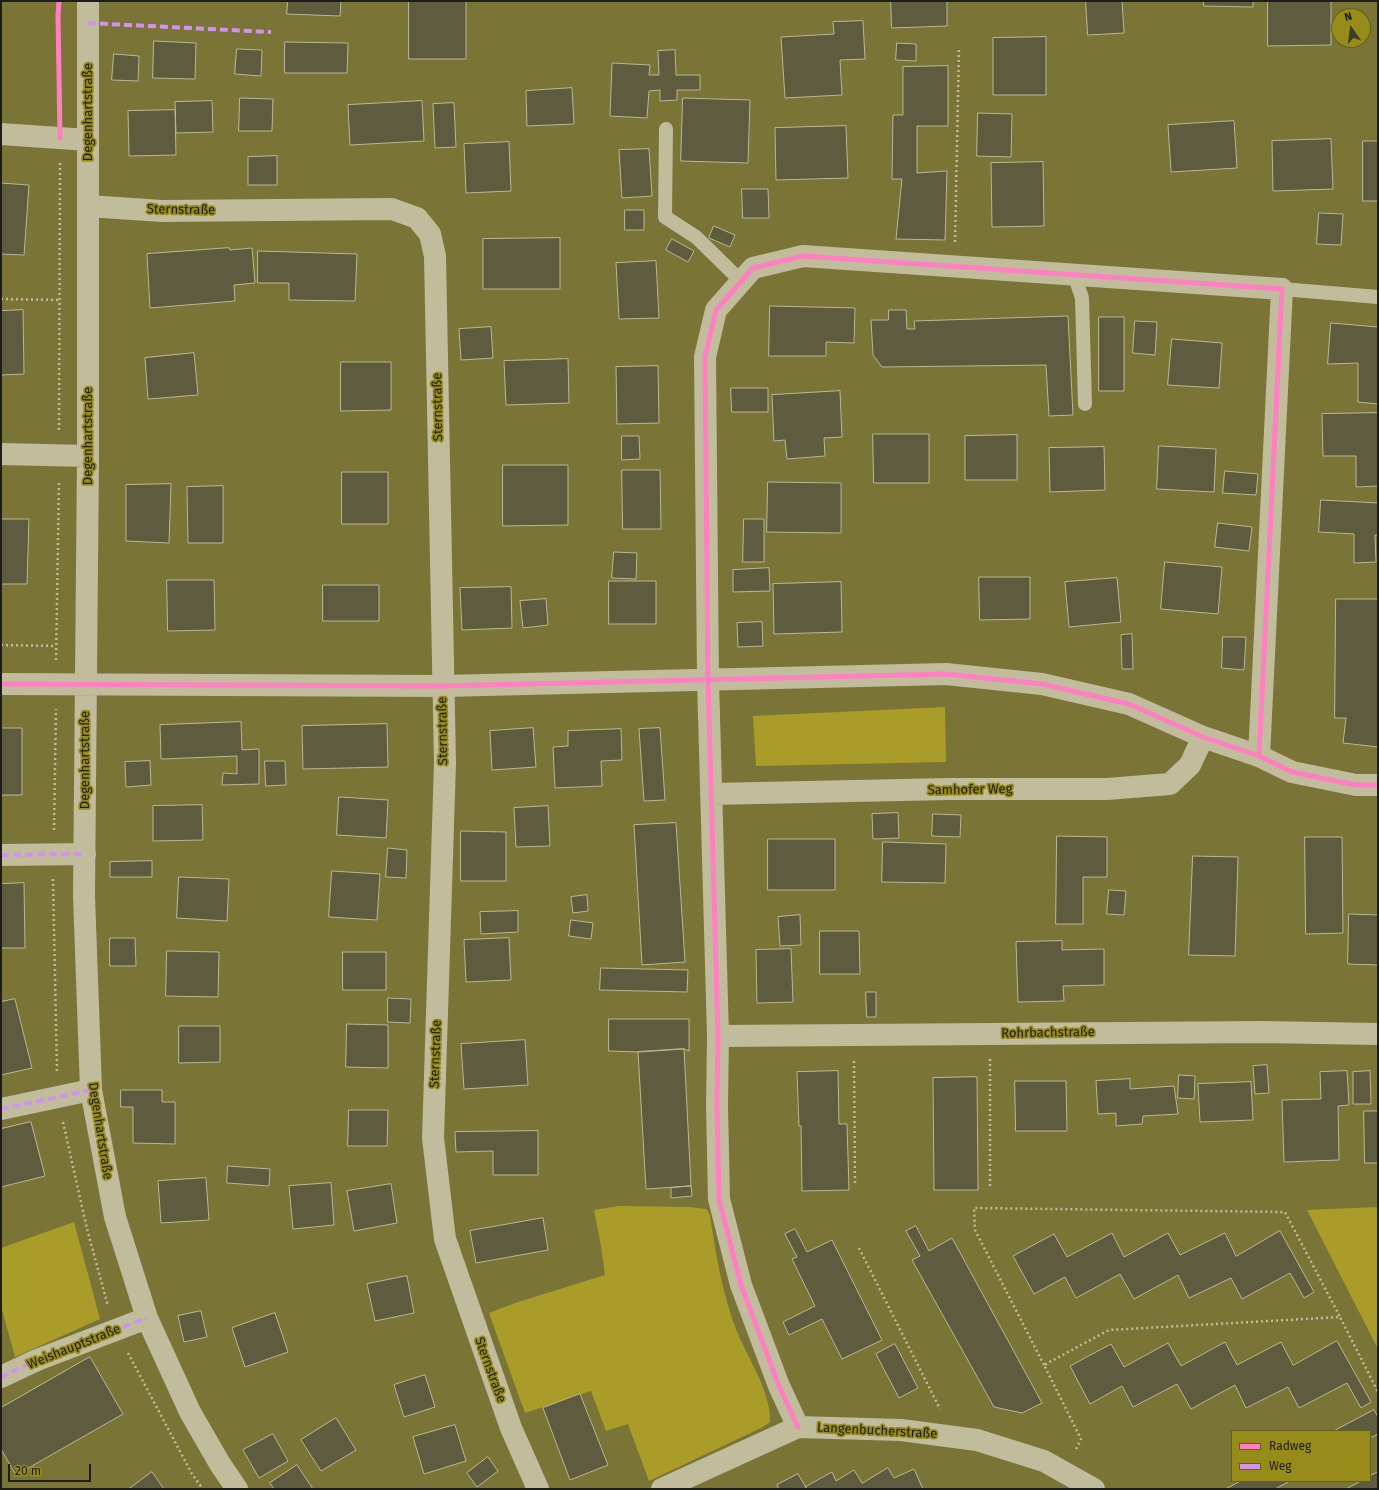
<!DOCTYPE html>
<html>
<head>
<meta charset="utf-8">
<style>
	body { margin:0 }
	#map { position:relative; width:1379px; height:1490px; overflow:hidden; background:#7a7437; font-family:"Fira Sans",sans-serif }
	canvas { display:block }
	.frame { position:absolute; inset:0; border:2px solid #1d1d1d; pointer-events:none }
	.legend { position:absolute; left:1231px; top:1430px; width:140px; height:52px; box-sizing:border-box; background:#978b1a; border:1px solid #665f1b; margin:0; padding:5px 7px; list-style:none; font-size:12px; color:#1d1d1d }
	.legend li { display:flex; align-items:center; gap:8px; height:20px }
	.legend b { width:20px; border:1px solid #665f1b }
	.north { position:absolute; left:1331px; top:8px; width:40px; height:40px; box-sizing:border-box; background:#978b1a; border:1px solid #665f1b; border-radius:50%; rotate:346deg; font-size:11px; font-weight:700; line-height:16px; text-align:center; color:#1d1d1d }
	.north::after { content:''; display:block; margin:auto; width:14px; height:18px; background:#3e3b26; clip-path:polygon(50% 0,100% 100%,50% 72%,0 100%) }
	.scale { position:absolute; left:8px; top:1464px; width:83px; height:18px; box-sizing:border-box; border:2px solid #1d1d1d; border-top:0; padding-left:5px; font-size:12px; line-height:14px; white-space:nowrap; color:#1d1d1d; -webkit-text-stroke:3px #978b1a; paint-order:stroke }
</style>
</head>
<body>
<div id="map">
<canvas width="1379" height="1490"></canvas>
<div class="frame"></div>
<ul class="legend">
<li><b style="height:5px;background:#ff80c0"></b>Radweg</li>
<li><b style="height:5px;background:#d193ec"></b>Weg</li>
</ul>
<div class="north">N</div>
<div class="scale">20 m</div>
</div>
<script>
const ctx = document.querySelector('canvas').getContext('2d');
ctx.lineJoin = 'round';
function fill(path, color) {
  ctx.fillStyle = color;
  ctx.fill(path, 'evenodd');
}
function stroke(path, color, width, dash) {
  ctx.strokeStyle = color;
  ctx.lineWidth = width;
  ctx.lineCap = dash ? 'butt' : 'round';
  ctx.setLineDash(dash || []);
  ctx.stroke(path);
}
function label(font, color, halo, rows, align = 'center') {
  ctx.font = font + ' "Fira Sans",sans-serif';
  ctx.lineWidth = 3.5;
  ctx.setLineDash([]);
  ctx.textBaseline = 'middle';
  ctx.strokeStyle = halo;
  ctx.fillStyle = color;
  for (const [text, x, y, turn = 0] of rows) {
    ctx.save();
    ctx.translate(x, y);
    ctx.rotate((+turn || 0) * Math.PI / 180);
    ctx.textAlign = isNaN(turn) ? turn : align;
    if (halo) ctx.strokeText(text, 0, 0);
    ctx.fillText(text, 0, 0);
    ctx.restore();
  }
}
fill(new Path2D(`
	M945,707L946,762L756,766L753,716Z
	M618,1206L689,1207L707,1209L710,1216C716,1254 722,1293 736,1329C747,1358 771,1390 770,1422L761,1428L649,1481L628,1424L606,1431L591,1391L525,1413L489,1313L515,1303L605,1275L601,1246L594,1210Z
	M1378,1207V1349L1307,1210Z
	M74,1222L100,1319L15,1357L1,1306V1248Z`), '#aa9c29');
const building = new Path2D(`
	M288,1H341L340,16L287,14Z
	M409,1H466V59H409Z
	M891,1H947V26L892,28Z
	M1086,1H1122L1124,33L1088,35Z
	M1204,1H1253V7L1204,6Z
	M1268,1H1331V45L1268,46Z
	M863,21L865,59L840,60L842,95L785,98L781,37L834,34L833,22Z
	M1046,37V95H993V38Z
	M154,41L196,43L195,79L153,78Z
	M285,42L348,43L347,73H285Z
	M897,43L916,44V61L896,60Z
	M237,49L262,50L261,76L235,74Z
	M675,50L676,75H700V90H677V100L660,101V90L649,91L647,118L610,116L612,63L650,65L649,75H659L658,51Z
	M114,54L139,56L138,81L112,80Z
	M948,66V126H917V173L947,171L945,240L896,239L902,179H892L893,115H903V67Z
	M572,88L574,124L527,126L526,91Z
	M240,98L273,99L272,131H239Z
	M683,98L750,100L748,163L681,161Z
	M212,101L213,132L176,133L175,102Z
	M422,101L424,141L350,145L348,105Z
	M454,103L456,147L435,148L433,104Z
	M175,110L176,155L129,156L128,111Z
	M978,113L1012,114L1011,157L977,156Z
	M1234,121L1237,168L1171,172L1168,125Z
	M846,126L848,178L776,180L775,128Z
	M1331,139L1333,189L1273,191L1272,141Z
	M1363,141H1378V201H1363Z
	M509,142L511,191L466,193L464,144Z
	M649,149L652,196L622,198L619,150Z
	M277,156V185H248V157Z
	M1043,162L1044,226L992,227L991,163Z
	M1,183L29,185L24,255L1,254Z
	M742,189H768L769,218H743Z
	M625,210H644V230H625Z
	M1319,213L1343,214L1341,245L1317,244Z
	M714,226L735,235L730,247L709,238Z
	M560,238V289H483V239Z
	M672,239L694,251L688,262L666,250Z
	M229,248L230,250L252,248L255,283L234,285L235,301L150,308L147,254Z
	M258,251L357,254L355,301L289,300V283H258Z
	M656,261L659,318L619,319L616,263Z
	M770,306L855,308L854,343L826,342V356H769Z
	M23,310L24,374L1,375V311Z
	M889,310H906L907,329H915L914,321L1068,316L1073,415L1049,416L1046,365L882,367L873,355L871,320H888Z
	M1099,317H1124V391H1099Z
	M1135,321L1157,322L1155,355L1133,353Z
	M1331,323L1378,327V404L1358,402V363L1328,364Z
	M491,327L493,358L461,360L459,329Z
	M1172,339L1222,343L1219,388L1168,385Z
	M194,353L198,395L148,399L145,358Z
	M568,359L569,403L506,405L504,361Z
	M341,362H391V410L341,411Z
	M658,366L659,423L617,424L616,367Z
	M731,388H768V412H732Z
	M840,391L842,437L824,438L825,456L787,459L785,440L774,441L772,395Z
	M1378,413V486L1356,487V456H1323L1322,414Z
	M873,434H929V483H874Z
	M1017,435V480H965V436Z
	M622,436H639L640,459L622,460Z
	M1159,446L1216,449L1214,492L1157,489Z
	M1104,447L1105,490L1050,492L1049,448Z
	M503,465H568V525L503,526Z
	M622,470H660L661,529H623Z
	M1225,471L1258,474L1256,495L1223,493Z
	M342,472H388V524H342Z
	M768,482L841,483V533L767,532Z
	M171,484L169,543L126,541V485Z
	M223,486V543H188L187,487Z
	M1321,500L1378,503V535H1375L1376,562L1354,563V534L1319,532Z
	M1,519H29L27,584H1Z
	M744,519H764V562H743Z
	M1218,523L1252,527L1249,551L1215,547Z
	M614,552L637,553L636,579L612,578Z
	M1165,562L1222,567L1218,614L1161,609Z
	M769,568L770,591L733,592V570Z
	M979,577H1030V619L980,620Z
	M1117,578L1121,622L1069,627L1065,582Z
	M167,580H214L215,630L168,631Z
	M609,581H656V624H609Z
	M841,582L842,632L774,634L773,584Z
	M323,585H379V621H323Z
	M511,587L512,628L462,630L460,588Z
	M546,599L548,625L523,628L520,601Z
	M1336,599H1378V747L1343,743L1346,718H1335Z
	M762,622L763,646L738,647L737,623Z
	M1132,634L1133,669H1122L1121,635Z
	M1223,637H1246L1244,670L1222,668Z
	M241,722L242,750L259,749V784L222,785L223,773L237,774V756L161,759L160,725Z
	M387,724L388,767L303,769L302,726Z
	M1,728H22V795H1Z
	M533,728L536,767L492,770L490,731Z
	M660,728L665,800L644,801L639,729Z
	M621,729L622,760L601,761L602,786L555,788L553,747L568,746V731Z
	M150,761L151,785L126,787L125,762Z
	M265,761H285L286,785L266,786Z
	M339,797L388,800L386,838L337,835Z
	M202,805L203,840L153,841V806Z
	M548,806L550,846L516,847L514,808Z
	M898,813L899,838L873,839L872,814Z
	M933,814L961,815L960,837L932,836Z
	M676,823L685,962L642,965L634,825Z
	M461,831L506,832V881H461Z
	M1057,836L1107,837V877H1083V924H1056Z
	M1305,837H1342L1343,933L1306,934Z
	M768,839H835V890H768Z
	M883,842L946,844L945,883L882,882Z
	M388,848L407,850L406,878L386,877Z
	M1193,856L1238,857L1235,956L1189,955Z
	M152,861V877H110V862Z
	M332,871L380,874L377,920L329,917Z
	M179,877L229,879L227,921L177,918Z
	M24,883L25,948H1V884Z
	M1109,890L1126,891L1124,915L1107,914Z
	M587,895L588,911L573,913L571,897Z
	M518,911V932L481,934L480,912Z
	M1349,914L1378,915V965L1348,964Z
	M800,915L801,945L780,946L778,917Z
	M571,920L593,923L591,939L569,936Z
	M820,931H859L860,974H820Z
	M110,938H135L136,966H110Z
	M509,938L511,980L466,982L464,940Z
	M1062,941V950L1104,949V985L1063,986L1064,1001L1018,1002L1016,942Z
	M791,949L793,1002L757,1003L756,950Z
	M167,951L219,952L218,997L166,996Z
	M343,952H386V990H343Z
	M601,968L688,970L687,992L600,990Z
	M866,992H876V1017H867Z
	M388,998L411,999L410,1023L388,1022Z
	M15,999L32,1068L1,1075V1002Z
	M609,1019H689V1051L684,1049L638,1052L609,1051Z
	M347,1024L388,1025V1068L346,1067Z
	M179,1026H220V1062L179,1063Z
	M525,1040L528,1085L464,1089L461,1044Z
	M684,1049L691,1186L646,1189L638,1052Z
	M1267,1065L1269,1093L1255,1094L1253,1066Z
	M838,1071L839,1124H847L849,1190L802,1191L801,1126H799L797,1072Z
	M1347,1071L1349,1105L1338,1106L1339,1160L1284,1162L1282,1100L1321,1099L1320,1072Z
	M1370,1071L1371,1104H1353V1072Z
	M1179,1075L1195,1076L1194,1099L1178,1098Z
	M977,1077L978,1190H934L933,1078Z
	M1130,1079V1089L1174,1086L1178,1114L1143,1116L1142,1124L1116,1126V1113L1098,1114L1096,1081Z
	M1015,1081H1066L1067,1131H1016Z
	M1251,1082L1253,1120L1200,1122L1198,1084Z
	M121,1090H162V1102H175V1144L133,1143V1107H121Z
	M349,1110H388L387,1146H348Z
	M1364,1111H1378V1163H1365Z
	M31,1122L45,1176L1,1187V1129Z
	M538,1131V1175H493V1151L456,1152L455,1132Z
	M228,1166L270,1169L269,1186L227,1183Z
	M206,1178L209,1220L161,1223L158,1181Z
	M331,1183L334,1225L293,1229L289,1186Z
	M391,1184L397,1223L354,1231L347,1191Z
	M691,1186L692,1196L671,1198V1188Z
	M543,1218L548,1250L476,1263L470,1231Z
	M916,1226L929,1251L952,1238L1042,1403L1022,1413L994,1407L912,1260L920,1256L906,1231Z
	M795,1229L807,1252L832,1240L882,1340L842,1359L822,1319L789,1335L783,1322L815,1306L792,1259L797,1257L785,1234Z
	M1280,1231L1314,1292L1304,1298L1290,1273L1242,1299L1231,1278L1189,1298L1178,1275L1134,1299L1120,1274L1076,1298L1065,1277L1034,1294L1013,1256L1054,1234L1067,1257L1112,1233L1124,1257L1168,1233L1180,1255L1225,1233L1236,1256Z
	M407,1276L414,1313L375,1321L367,1284Z
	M201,1311L207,1337L184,1342L178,1316Z
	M275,1313L288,1352L245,1367L232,1328Z
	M1337,1341L1371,1402L1361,1408L1347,1383L1299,1408L1288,1387L1246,1408L1235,1385L1191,1409L1177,1384L1133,1407L1122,1386L1090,1404L1070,1366L1111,1344L1124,1367L1168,1343L1181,1366L1225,1342L1237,1365L1281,1342L1293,1365Z
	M895,1344L918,1388L899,1398L876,1354Z
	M90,1357L123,1414L16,1475L1,1449V1408Z
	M425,1375L435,1407L404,1417L394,1385Z
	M580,1394L608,1465L570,1480L543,1408Z
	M1374,1410L1378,1417V1434L1370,1438V1431H1334Z
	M336,1418L356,1450L321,1471L301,1440Z
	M455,1425L466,1461L424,1474L413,1437Z
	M273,1434L288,1461L259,1478L243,1450Z
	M488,1457L498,1471L477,1487L467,1473Z
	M297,1465L313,1489H274L270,1483Z
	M888,1468L894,1478L914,1469L923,1489H807L805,1487L832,1472L836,1481L854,1470L862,1483Z
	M152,1472L164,1489H129Z
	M1378,1472V1489H1346L1361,1481H1370V1476Z
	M798,1474L807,1489H779L777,1485Z
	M1241,1481H1290L1275,1489H1226Z`);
fill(building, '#5e5b3e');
stroke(building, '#bab794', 1);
stroke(new Path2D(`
	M955,242L959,48
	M1,299L59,300
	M59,430L60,163
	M1,645L56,646
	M56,660L59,481
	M54,830L56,709
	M53,879L57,1072
	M854,1061L855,1185
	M63,1122L87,1229L108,1306
	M990,1186V1058
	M859,1248L940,1409
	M128,1353L192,1474L203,1489
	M1044,1365L975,1230L974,1208L1285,1212L1340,1317
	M1076,1449L1081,1439L1044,1365L1109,1330L1340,1317L1378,1392`), '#c0bc9c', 2.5, [2, 3]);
stroke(new Path2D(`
	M666,129L665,217L696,237L741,281
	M1074,274L1082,298L1085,404
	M1282,289L1378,297`), '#c0bc9c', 14);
stroke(new Path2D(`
	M88,1V456L84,896L91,1090L115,1217L147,1318L190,1412L220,1464L237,1489
	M1,134L88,140
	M88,206L162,211L392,209L417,218L430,234L435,256L445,763L433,1138L445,1239L511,1428L538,1489
	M1,454L88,456
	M1,684L443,686L946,674L1042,684L1129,704L1203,737L1259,756L1292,772L1356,785H1378
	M711,794L949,789H1107L1170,784L1190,765L1203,737
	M1,855L85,854
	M718,1036L1261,1032L1378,1034
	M1,1109L91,1090
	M1,1377L37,1360L147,1318
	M798,1427L779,1386L741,1285L719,1199L717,1106L718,1036L708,680L705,357L716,310L753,268L803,256L1282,289L1259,756
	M662,1489L798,1427L901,1430L977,1440L1044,1461L1094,1489`), '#c0bc9c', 22);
stroke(new Path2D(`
	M88,23L271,32
	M1,855L85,854
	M1,1109L91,1090
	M1,1377L37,1360L147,1318`), '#d193ec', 4, [8, 4]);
stroke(new Path2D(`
	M59,1L58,15L60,138
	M1,684L443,686L946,674L1042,684L1129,704L1203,737L1259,756L1292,772L1356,785H1378
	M798,1427L779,1386L741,1285L719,1199L717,1106L718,1036L708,680L705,357L716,310L753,268L803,256L1282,289L1259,756`), '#ff80c0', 5);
label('13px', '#1d1d1d', '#978b1a', [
	["Degenhartstraße",88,112,-90],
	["Sternstraße",181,210,1],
	["Sternstraße",438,407,-91],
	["Degenhartstraße",88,436,-90],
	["Sternstraße",443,731,-91],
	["Degenhartstraße",85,760,-90],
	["Samhofer Weg",970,790,-1],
	["Rohrbachstraße",1048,1033,-1],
	["Sternstraße",436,1054,-88],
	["Degenhartstraße",100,1131,81],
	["Weishauptstraße",74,1347,-22],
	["Sternstraße",490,1370,70],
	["Langenbucherstraße",877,1431,3]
]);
</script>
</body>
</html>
